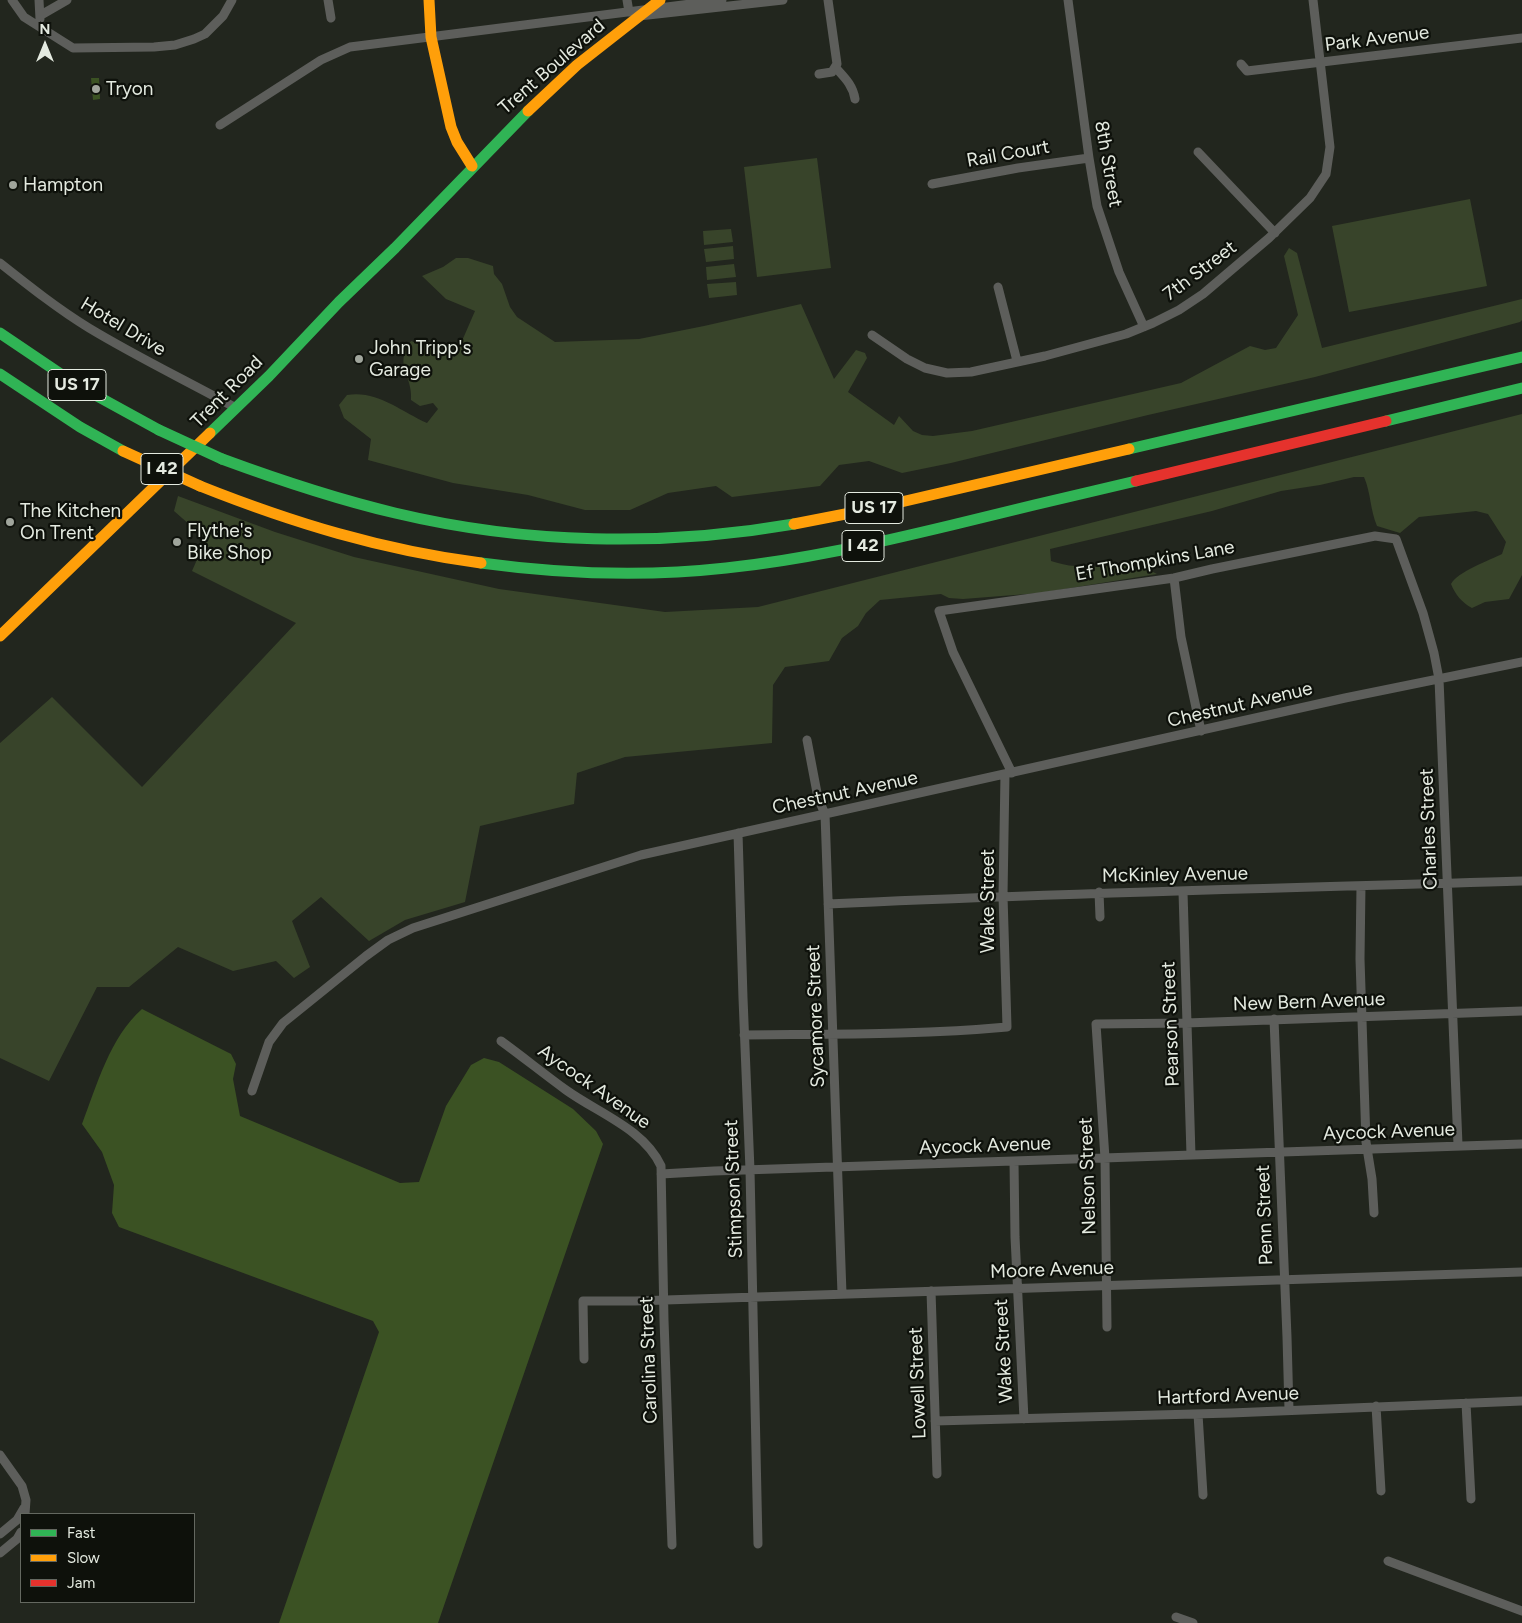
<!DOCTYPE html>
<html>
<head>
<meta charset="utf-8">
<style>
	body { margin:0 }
	#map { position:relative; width:1522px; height:1623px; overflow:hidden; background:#22261e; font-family:Figtree,sans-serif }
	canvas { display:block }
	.legend { position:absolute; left:20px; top:1513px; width:175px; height:90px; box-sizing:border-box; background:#0e110b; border:1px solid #646860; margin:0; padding:6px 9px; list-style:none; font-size:15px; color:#e4eae0 }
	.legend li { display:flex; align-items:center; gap:10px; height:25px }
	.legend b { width:25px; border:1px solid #646860 }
	.north { position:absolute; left:20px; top:20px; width:50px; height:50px; -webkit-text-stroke:4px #0e110b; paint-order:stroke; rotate:0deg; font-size:14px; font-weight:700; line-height:20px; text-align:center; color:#e4eae0 }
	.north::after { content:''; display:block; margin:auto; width:18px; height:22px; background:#e4eae0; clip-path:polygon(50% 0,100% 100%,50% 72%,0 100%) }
</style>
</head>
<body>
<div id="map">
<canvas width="1522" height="1623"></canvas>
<ul class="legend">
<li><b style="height:6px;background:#30b455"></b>Fast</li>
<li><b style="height:6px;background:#ff9f0a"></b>Slow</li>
<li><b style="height:6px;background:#e5322d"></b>Jam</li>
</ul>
<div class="north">N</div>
</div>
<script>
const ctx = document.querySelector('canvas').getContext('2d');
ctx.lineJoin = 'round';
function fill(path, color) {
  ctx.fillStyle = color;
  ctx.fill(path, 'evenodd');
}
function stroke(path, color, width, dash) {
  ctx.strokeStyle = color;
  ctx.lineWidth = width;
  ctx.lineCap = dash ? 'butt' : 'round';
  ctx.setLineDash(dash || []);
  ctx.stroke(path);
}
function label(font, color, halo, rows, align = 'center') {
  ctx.font = font + ' Figtree,sans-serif';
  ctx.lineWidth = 4.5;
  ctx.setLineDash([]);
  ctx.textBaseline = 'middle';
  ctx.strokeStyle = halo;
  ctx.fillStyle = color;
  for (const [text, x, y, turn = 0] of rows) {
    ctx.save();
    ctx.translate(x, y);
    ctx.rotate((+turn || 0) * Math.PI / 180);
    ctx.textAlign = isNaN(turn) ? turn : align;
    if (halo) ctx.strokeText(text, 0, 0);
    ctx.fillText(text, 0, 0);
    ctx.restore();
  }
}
fill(new Path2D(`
	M817,158L831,268L757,277L744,167Z
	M1470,199L1487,286L1349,312L1332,226Z
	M731,229L733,242L704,245L703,231Z
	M733,246L734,259L706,262L704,249Z
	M1289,248L1297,253L1322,348L1522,299V320L1520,322L1315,377L1148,415L951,463L902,473L869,461L839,465L820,486L732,497L716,486L668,493L630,510H585L528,495L453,483L368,460L371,439L344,418L339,405L347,395C377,390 400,411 427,423L438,409L433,403L420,406L411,400C413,375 393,366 411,341L435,349L455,357L475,311L446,299L422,276L443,267L456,258H468L493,266L494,274L502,284L510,307L517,317L555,342L639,339L704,326L801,304L834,379L856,350L865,353L867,358L848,392L894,425L899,416L913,431L922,435L933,436L972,431L1181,383L1250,346L1265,350L1276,348L1298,315L1284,256Z
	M734,264L736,277L707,280L706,267Z
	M736,282L737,295L709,298L707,284Z
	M1522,414V575L1509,599L1485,602L1472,608C1462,603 1455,594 1451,584C1457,572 1490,560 1502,554L1506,542L1488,514L1476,511L1419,517L1400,533L1377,526C1370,510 1371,493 1364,477H1354L1320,485L1281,491L1212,511L1050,549L1051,561C1059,563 1067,566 1075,566C1102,570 1131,559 1157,574L1040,593L963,599L949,598L941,594L880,600L866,613L858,626L842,638L829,661L785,667L773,685L772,743L625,757L577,773L574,804L480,826L465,902L405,920L369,941L321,897L292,921L310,967L294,978L276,961L233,971L178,947L129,987H97L49,1081L0,1058V743L52,697L142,787L296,623L192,571L206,539L174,511L178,496L275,532L354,557L499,589L665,612L758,607Z`), '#38442a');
fill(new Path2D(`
	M91,78H99L100,99L93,100Z
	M142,1009L231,1054L236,1064L233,1079L240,1116L400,1183L419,1182L446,1106L471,1065L484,1058L499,1062L573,1109L596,1131L603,1144L438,1623H279L379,1332L373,1321L119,1227L112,1213L114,1185L102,1152L82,1124C97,1085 110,1037 142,1009Z`), '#3b5223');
stroke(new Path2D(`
	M12,0L24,17L73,48L154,47L175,45L194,39L205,34L223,16L232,0
	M39,0L40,19
	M328,0L331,18
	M627,0L629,12
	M1068,0L1089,158L1097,206L1119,272L1144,327
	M41,15L67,0
	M639,16L783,0
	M1241,64L1247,71L1522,38
	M835,67C844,77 853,85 855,99
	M819,74L832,72L837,64L828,0
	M220,125L321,60L350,47L722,0
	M1198,152L1275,233
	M932,184L1018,168L1089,158
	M0,263C29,286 58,309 89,328C137,357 187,381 236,408
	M998,287L1017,361
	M872,335L907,359L925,368L947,373L971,372L1045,356L1126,334L1153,323L1179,310L1203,294L1269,238L1310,198L1326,174L1330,147L1313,0
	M1174,578L1181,637L1201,731
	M807,740L818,798L825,814L842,1294
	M1012,773L953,652L939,611L1174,578L1212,569L1375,536L1396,539L1423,613L1434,653L1439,679L1458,1145
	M738,833L743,998L750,1170L758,1544
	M1361,886L1360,959L1366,1142L1372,1179L1374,1213
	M1099,892L1100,917
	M1183,892L1191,1155
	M828,904C1059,893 1291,888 1522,881
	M1274,1019L1287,1337L1289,1410
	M744,1035C832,1034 920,1035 1007,1027L1003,896L1005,774
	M501,1041C523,1057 544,1074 566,1090C598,1113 644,1129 661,1166L664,1320L672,1545
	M252,1091L269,1042L283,1023L366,956L388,940L413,928L641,855L1345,698L1522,662
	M1014,1161L1015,1237L1024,1419
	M661,1174L714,1171L1522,1144
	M931,1291L937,1474
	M1107,1327L1105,1158L1096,1024L1186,1023L1522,1011
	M584,1359L583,1301H635L1522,1272
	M1466,1403L1471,1499
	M1376,1406L1381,1491
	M1198,1414L1203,1495
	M935,1421L1231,1413L1522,1401
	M0,1455L22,1486L26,1500L25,1514
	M0,1534L17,1520L24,1508
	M0,1553L17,1539L21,1532
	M1388,1561L1522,1611
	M1176,1617L1193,1623`), '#5d5e5b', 9);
stroke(new Path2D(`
	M0,333L77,385L159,430
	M0,374L80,427L123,451
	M1386,421L1522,388
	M210,433L269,376L339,302L395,248L528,111
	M1129,449L1522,357
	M222,459C279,480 336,499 395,513C525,544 662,547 794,524
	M481,563C562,574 645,577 726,568C803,560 877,543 952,525C1013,510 1075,495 1136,481`), '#30b455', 11);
stroke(new Path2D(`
	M429,0L431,37L451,127L457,142L472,166
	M528,111L577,65L660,0
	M200,486C293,523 382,550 481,563
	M794,524L871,509L1129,449
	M0,636L210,433`), '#ff9f0a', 11);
stroke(new Path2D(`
	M1136,481L1386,421`), '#e5322d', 11);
stroke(new Path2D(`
	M159,430L222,459`), '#30b455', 11);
stroke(new Path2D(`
	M123,451L200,486`), '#ff9f0a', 11);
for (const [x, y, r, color] of [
	[96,89,5,"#a0a59c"],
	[13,185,5,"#a0a59c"],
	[359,359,5,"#a0a59c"],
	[10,522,5,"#a0a59c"],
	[177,542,5,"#a0a59c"]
]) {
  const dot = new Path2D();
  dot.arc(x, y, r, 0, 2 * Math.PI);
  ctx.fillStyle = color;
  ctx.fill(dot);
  stroke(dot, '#0e110b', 2);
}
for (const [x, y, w] of [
	[77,385,58],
	[162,469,42],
	[874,508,58],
	[863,546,42]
]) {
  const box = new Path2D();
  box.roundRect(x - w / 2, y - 15.5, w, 31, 4);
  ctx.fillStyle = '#0e110b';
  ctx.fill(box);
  stroke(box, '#e4eae0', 1);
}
label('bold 18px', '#e4eae0', null, [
	["US 17",77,385],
	["I 42",162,469],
	["US 17",874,508],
	["I 42",863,546]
]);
label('19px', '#e4eae0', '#0e110b', [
	["Park Avenue",1377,39,-7],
	["Trent Boulevard",552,67,-41],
	["Rail Court",1008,154,-10],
	["8th Street",1108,164,80],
	["7th Street",1200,271,-37],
	["Hotel Drive",123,327,31],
	["Trent Road",227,392,-45],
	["Ef Thompkins Lane",1155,561,-10],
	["Chestnut Avenue",1240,705,-13],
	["Chestnut Avenue",845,793,-12],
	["Charles Street",1429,829,-92],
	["McKinley Avenue",1175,875,-1],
	["Wake Street",988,901,-90],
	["New Bern Avenue",1309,1002,-2],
	["Sycamore Street",816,1016,-92],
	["Pearson Street",1171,1024,-92],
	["Aycock Avenue",594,1087,35],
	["Aycock Avenue",1389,1132,-2],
	["Aycock Avenue",985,1146,-2],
	["Nelson Street",1088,1176,-92],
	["Stimpson Street",734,1189,-92],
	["Penn Street",1265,1215,-92],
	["Moore Avenue",1052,1270,-2],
	["Wake Street",1004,1351,-93],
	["Carolina Street",649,1360,-92],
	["Lowell Street",918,1383,-92],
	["Hartford Avenue",1228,1396,-2]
]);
label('19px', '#e4eae0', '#0e110b', [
	["Tryon",106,89],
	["Hampton",23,185],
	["John Tripp's",369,348],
	["Garage",369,370],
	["The Kitchen",20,511],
	["On Trent",20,533],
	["Flythe's",187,531],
	["Bike Shop",187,553]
], 'left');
</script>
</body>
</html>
